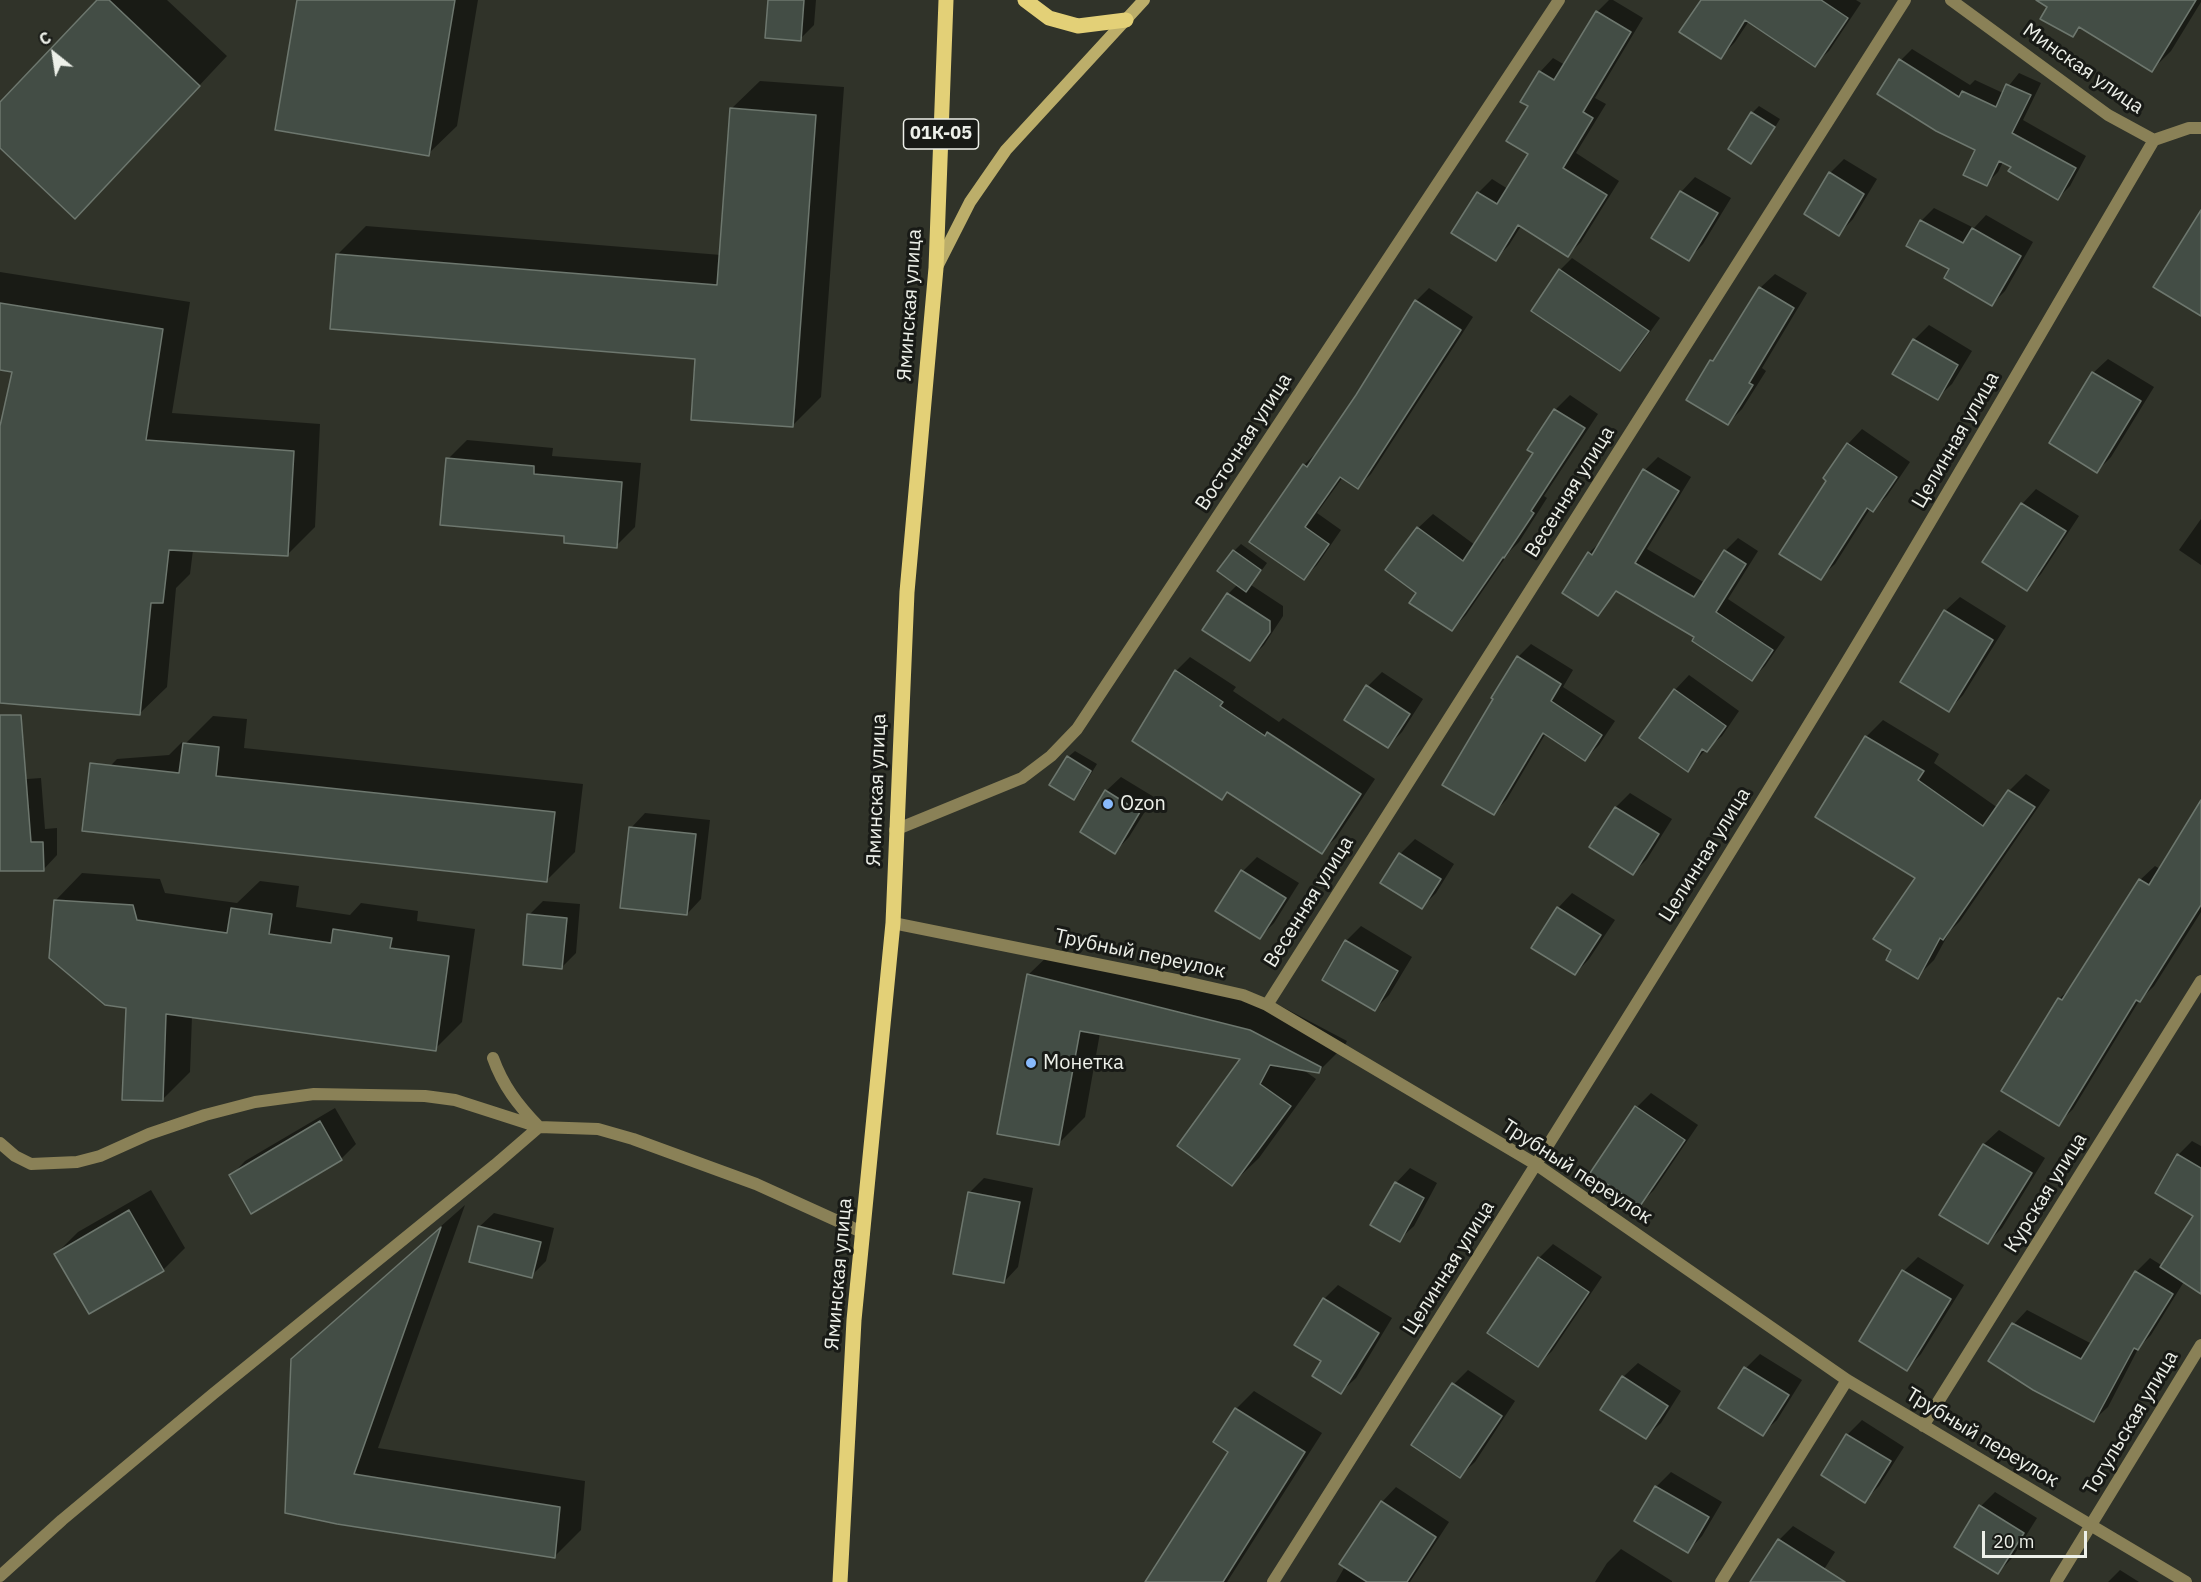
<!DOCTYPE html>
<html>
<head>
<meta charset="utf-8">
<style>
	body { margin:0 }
	#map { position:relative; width:2201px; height:1582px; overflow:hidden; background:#303329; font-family:"IBM Plex Sans",sans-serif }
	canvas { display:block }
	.north { position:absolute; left:24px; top:24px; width:60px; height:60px; -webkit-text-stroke:4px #181a16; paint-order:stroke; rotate:330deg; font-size:16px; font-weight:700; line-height:24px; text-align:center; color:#edf0e9 }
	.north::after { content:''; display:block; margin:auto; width:21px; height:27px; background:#edf0e9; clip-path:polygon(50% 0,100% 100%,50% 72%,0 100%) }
	.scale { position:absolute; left:1982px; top:1531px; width:105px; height:27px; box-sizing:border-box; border:3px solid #edf0e9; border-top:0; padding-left:8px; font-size:18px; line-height:21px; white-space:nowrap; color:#edf0e9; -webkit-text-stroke:4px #181a16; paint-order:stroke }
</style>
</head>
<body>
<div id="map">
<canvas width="2201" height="1582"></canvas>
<div class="north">С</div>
<div class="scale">20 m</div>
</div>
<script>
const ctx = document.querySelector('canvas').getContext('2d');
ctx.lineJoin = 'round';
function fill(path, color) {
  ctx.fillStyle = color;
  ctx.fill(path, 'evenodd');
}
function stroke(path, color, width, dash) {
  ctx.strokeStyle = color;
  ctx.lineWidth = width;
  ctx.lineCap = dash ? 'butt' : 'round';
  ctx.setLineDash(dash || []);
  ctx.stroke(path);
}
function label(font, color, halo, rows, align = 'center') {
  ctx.font = font + ' "IBM Plex Sans",sans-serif';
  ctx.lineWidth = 6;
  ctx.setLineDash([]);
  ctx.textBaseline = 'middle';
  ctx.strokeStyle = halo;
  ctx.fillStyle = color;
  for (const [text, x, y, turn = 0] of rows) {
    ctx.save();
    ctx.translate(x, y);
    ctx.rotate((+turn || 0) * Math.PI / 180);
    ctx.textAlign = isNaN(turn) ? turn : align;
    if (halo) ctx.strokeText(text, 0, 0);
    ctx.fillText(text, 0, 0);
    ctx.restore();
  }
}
fill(new Path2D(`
	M99,0H167L227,56L103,188L0,146V105Z
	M299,0H478L457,126L428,154Z
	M770,0H816L814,25L800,39Z
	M1609,0H1613L1643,18L1595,98L1606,104L1576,153L1619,181L1581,242L1568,255L1521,226L1509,245L1496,259L1453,232L1478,193L1492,179L1508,189L1530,154L1540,72L1553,58L1565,65L1597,12Z
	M1702,0H1856L1861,3L1829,51L1814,65L1749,21L1735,42L1721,57Z
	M2053,0H2201V2L2171,51L2152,70L2082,27L2073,35Z
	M1912,49L1970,85L1975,80L2003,93L2019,73L2041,83L2023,120L2086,156L2070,186L2058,198L2003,162L1998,172L1986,184L1977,149L1901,60Z
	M760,81L844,87L821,397L793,425L697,357L338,254L366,226L721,255L731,109Z
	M1759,106L1780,119L1758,155L1751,162L1730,149L1752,113Z
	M1844,159L1877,179L1853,219L1839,234L1830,173Z
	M1695,177L1731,198L1703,244L1689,259L1681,192Z
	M1934,208L1974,228L1986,215L2033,242L2005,291L1992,304L1951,269L1921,221Z
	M1572,258L1660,318L1632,357L1620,369L1560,270Z
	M0,272L190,302L172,413L320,424L315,527L288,554L193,550L190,574L176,588L167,687L139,714L0,701V438L14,371L0,369Z
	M1775,274L1807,293L1762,368L1766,371L1742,409L1728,423L1712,361L1720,352L1760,288Z
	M1429,288L1473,317L1371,474L1358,487L1343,477L1317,513L1341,530L1317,565L1304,578V465L1317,452L1357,396L1416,301Z
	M1929,325L1972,351L1952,384L1937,398L1894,373L1914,340Z
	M2108,359L2154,387L2111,457L2097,471L2051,443L2093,373Z
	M1570,395L1598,414L1544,496L1547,498L1519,542L1510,551L1466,615L1452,630L1418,593V528L1433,514L1475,545L1535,453L1555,410Z
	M1862,429L1910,462L1887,496L1873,510L1870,509L1835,564L1820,578L1828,480L1848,444Z
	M467,440L553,448L552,456L641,463L635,527L616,546L566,534L448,459Z
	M1658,457L1691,477L1647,549L1705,583L1725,551L1738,538L1758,551L1728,599L1785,637L1765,666L1752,679L1696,637L1618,590L1598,614L1589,553L1602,540L1645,470Z
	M2036,489L2079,516L2041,574L2027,589L2022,504Z
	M2201,519V565L2179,550Z
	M1241,544L1267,563L1251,585L1283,606V616L1264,645L1250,659L1204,630L1228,594L1238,584L1234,551Z
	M1960,597L2006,626L1963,695L1949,710L1945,611Z
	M1531,644L1573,670L1563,687L1615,721L1599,745L1585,759L1546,733L1507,799L1494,813L1518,657Z
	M1190,657L1236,687L1233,691L1279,722L1283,718L1375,779L1336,838L1321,852L1229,791L1222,798L1176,671Z
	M1382,672L1423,699L1402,732L1388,746L1368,686Z
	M1689,675L1739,711L1722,736L1706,749L1688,770L1675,690Z
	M213,716L247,719L244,748L583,784L575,852L547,880L89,788L117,759L169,755L182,742L186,743Z
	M1883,720L1939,754L1934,763L1998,808L2009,791L2026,774L2050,790L1960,921L1950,931L1934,960L1917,977L1893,950L1917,877L1866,737Z
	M1075,751L1097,764L1080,792L1074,798L1068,757Z
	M1121,777L1154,797L1129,837L1115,852L1106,791Z
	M41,778L45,829L57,828V855L43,870L0,864V781Z
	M1630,793L1672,819L1647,859L1633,873L1591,847L1616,807Z
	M2201,803V912L2154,986L2139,1001L2073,1109L2058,1124L2059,999L2074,985L2140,880L2155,866L2160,869Z
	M645,813L710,820L701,899L687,914L631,828Z
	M1415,839L1454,864L1436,893L1422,907L1382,883L1400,854Z
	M1257,857L1299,883L1274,923L1260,937L1218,910L1243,871Z
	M82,873L160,879L165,893L237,903L260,881L299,886L296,907L350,915L361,903L418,911L417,921L475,929L462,1022L435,1049L192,1016L190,1072L162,1100L127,1007L55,901Z
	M1572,893L1615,920L1589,959L1575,974L1558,908Z
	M543,901L580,904L576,953L562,967L529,915Z
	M1361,926L1412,957L1389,995L1375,1009L1324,979L1346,941Z
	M1055,949L1277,1004L1347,1041L1345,1045L1318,1072L1302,1069L1316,1079L1259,1158L1232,1184L1243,1058L1100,1033L1085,1117L1058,1144L1028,975Z
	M1651,1093L1698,1125L1654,1190L1640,1204L1637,1107Z
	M335,1108L356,1144L341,1159L252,1212L231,1176L245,1161Z
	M1999,1130L2045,1158L2002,1228L1988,1242L1942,1214L1984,1144Z
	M2192,1141L2201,1146V1218L2178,1155Z
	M1410,1168L1437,1183L1414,1226L1399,1240L1396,1183Z
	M984,1178L1033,1188L1018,1267L1004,1282L969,1193Z
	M151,1190L185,1248L163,1270L90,1312L56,1254L78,1232Z
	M465,1205L378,1448L585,1481L581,1530L555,1556L336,1522L292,1360L319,1334Z
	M494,1213L554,1228L546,1261L531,1276L479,1227Z
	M1553,1244L1602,1277L1552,1351L1538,1365L1539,1258Z
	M1918,1257L1964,1285L1921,1354L1907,1369L1861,1341L1904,1271Z
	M2150,1258L2185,1280L2151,1335L2139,1347L2108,1407L2094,1420L1990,1360L2014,1324L2027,1310L2092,1344L2136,1272Z
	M1338,1285L1392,1318L1356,1378L1341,1392L1323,1360L1324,1299Z
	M1760,1354L1802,1380L1777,1420L1762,1434L1746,1368Z
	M1638,1363L1681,1391L1661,1423L1646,1437L1623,1377Z
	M1468,1370L1515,1401L1475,1462L1460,1476L1454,1384Z
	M1254,1391L1322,1433L1227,1582H1147L1230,1451L1236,1409Z
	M1862,1420L1904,1447L1879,1486L1864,1501L1823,1474L1847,1435Z
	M1671,1472L1722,1502L1702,1536L1688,1551L1636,1521L1656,1487Z
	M1396,1487L1449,1522L1410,1582H1336L1382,1502Z
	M1995,1492L2037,1518L2012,1558L1998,1573L1981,1506Z
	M1793,1526L1835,1552L1816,1582H1757L1779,1540Z
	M1621,1549L1672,1581V1582H1595L1607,1563Z
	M2120,1570L2139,1582H2108Z`), '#0007');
const building = new Path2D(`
	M97,0H109L200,86L75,219L0,148V102Z
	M297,0H455L429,156L275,130Z
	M768,0H804L801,41L765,38Z
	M1701,0H1821L1848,18L1815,67L1745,20L1721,59L1679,32Z
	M2036,0H2196L2152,72L2079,27L2073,37L2040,19L2047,7Z
	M1596,11L1631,32L1583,112L1593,118L1563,168L1607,195L1568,257L1518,225L1496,261L1451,233L1477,192L1497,204L1528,154L1506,141L1528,106L1520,102L1539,71L1554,80Z
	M1899,59L1959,97L1962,91L1996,107L2006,84L2031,95L2012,133L2076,168L2058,200L2008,171L2011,167L1999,161L1987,186L1963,175L1975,150L1936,131L1877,94Z
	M730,108L816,115L793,427L691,420L695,359L330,329L336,254L717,285Z
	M1751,112L1775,127L1751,164L1728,149Z
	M1829,172L1864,194L1839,236L1804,214Z
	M1680,191L1718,213L1689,261L1651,238Z
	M2201,210V316L2153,287Z
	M1920,220L1963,243L1972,228L2021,256L1992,306L1944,278L1949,269L1906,246Z
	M1559,269L1649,331L1620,371L1531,311Z
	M1759,287L1794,308L1749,383L1753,385L1728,425L1686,400L1710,360L1713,361Z
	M1415,300L1461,330L1358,489L1340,477L1305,527L1329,544L1304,580L1249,542L1303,464L1307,467L1356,395Z
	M0,303L163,329L146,440L294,451L288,556L169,550L163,603H151L140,715L0,703V426L12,372L0,370Z
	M1913,339L1958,365L1938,400L1892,374Z
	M2092,372L2141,401L2097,473L2049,443Z
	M1554,409L1585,428L1531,511L1534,513L1504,558L1503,557L1452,631L1409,603L1416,593L1385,570L1417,527L1463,561L1533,453L1527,450Z
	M1847,443L1897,477L1873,512L1867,508L1821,580L1779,554L1826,481L1823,478Z
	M446,458L534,466V474L622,482L617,548L564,543V536L440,525Z
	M1643,469L1679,491L1635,563L1694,597L1724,550L1746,564L1716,612L1773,650L1752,681L1692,641L1694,637L1616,591L1598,616L1562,593L1588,552L1592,555Z
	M2021,503L2066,531L2027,591L1982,562Z
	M1233,550L1261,570L1246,592L1217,571Z
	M1227,593L1270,621V632L1250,661L1202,630Z
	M1944,610L1993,640L1949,712L1900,682Z
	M1517,656L1561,684L1551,701L1602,735L1585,761L1543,733L1494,815L1442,785L1493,699L1491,698Z
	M1175,670L1223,702L1220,706L1265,736L1267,732L1361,794L1322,854L1227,792L1222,800L1132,741Z
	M1366,685L1410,714L1388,748L1344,720Z
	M1674,689L1726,726L1707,752L1702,749L1688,772L1639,738Z
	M0,715H21L31,842H43L44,871H0Z
	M1865,736L1924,771L1918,780L1983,826L2008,790L2035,807L1943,940L1940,938L1918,979L1886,960L1891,950L1873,939L1915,878L1815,817Z
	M183,743L219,747L216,776L555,812L547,882L82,831L90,763L179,773Z
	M1067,756L1091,771L1074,800L1049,785Z
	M1105,790L1140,812L1115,854L1080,832Z
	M2201,800V905L2140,1002L2136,1000L2059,1126L2001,1091L2058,998L2062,1000L2139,879L2149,885Z
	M1615,807L1659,834L1633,875L1589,847Z
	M629,827L696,834L687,915L620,908Z
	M1399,853L1441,879L1422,909L1380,883Z
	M1241,870L1286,898L1260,939L1215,911Z
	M54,900L133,905L137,920L227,933L231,908L272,914L269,934L331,943L333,929L392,938L390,948L449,956L436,1051L166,1014L163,1101L122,1100L126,1008L105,1005L49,958Z
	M1557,907L1601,935L1575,975L1531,948Z
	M527,914L567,918L562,969L523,965Z
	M1345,940L1398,971L1375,1011L1322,980Z
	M1027,974L1250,1030L1321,1067L1319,1073L1270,1065L1260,1084L1291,1106L1232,1186L1177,1146L1240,1059L1080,1031L1059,1145L997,1134Z
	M1635,1106L1685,1140L1640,1206L1590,1173Z
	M320,1121L342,1160L251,1214L229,1175Z
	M1983,1144L2032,1173L1988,1244L1939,1215Z
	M2177,1154L2201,1168V1294L2160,1267L2193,1216L2155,1193Z
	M1395,1182L1424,1198L1400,1242L1370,1225Z
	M968,1192L1020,1202L1004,1283L953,1274Z
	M129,1210L164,1271L89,1314L54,1254Z
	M478,1226L541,1242L532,1278L469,1262Z
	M441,1227L354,1474L560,1507L555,1558L337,1524L285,1513L291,1359Z
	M1538,1257L1589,1292L1538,1367L1487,1333Z
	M1902,1270L1951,1299L1907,1371L1859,1341Z
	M2135,1271L2173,1294L2138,1350L2134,1348L2094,1422L2033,1390L1988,1361L2012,1323L2081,1359Z
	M1323,1298L1379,1333L1341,1394L1312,1376L1321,1361L1294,1345Z
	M1744,1367L1789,1395L1763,1436L1718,1408Z
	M1622,1376L1668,1406L1646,1439L1600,1410Z
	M1452,1383L1502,1416L1460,1478L1411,1445Z
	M1235,1408L1305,1452L1223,1582H1145L1228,1452L1213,1442Z
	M1846,1434L1891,1461L1865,1503L1821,1475Z
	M1655,1486L1709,1517L1688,1553L1634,1521Z
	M1381,1501L1436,1537L1407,1582H1367L1339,1564Z
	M1979,1505L2024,1533L1998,1574L1954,1547Z
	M1778,1539L1845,1582H1750Z`);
fill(building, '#434d45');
stroke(building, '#6d776e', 1.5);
stroke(new Path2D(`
	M493,1058C503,1086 518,1105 538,1126
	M0,1143L15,1156L31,1164L77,1162L100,1156L149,1134L205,1115L255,1102L314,1094L425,1096L455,1100L539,1127
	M0,1576L62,1520L213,1394L495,1165L539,1127L598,1129L633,1139L756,1184L864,1233`), '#8a8157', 12);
stroke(new Path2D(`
	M1951,0L2108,115L2154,140L2189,128H2201
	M895,830L1022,778L1051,756L1077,729L1559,0
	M893,923L1176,980L1243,995L1267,1005L1537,1165L1847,1380L2186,1582
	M1267,1005L1905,0
	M1923,1426L2201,981
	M1273,1582C1459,1288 1645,993 1826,696C1938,512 2045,325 2154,140
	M1721,1582L1847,1380
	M2056,1582L2201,1345`), '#8a8157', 12);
stroke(new Path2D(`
	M938,265L970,202L1006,150L1144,0`), '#bcae6a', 12);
stroke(new Path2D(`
	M1025,0L1049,18L1078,26L1126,20
	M840,1582L854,1320L893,923L907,592L936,268L946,0`), '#e3d077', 15);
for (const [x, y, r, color] of [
	[1108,804,6,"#88bafc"],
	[1031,1063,6,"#88bafc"]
]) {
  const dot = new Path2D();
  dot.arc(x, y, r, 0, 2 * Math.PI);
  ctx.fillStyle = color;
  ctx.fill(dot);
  stroke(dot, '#181a16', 2);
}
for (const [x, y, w] of [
	[941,134,75]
]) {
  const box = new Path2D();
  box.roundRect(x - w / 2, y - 15, w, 30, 4.5);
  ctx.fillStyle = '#181a16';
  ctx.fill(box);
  stroke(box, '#edf0e9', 1.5);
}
label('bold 18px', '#edf0e9', null, [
	["01К-05",941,134]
]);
label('20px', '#edf0e9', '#181a16', [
	["Минская улица",2083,69,35],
	["Яминская улица",910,305,-86],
	["Целинная улица",1956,440,-60],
	["Восточная улица",1244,442,-57],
	["Весенняя улица",1570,492,-58],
	["Яминская улица",877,790,-88],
	["Целинная улица",1705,855,-58],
	["Весенняя улица",1309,902,-58],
	["Трубный переулок",1140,954,12],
	["Трубный переулок",1577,1172,33],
	["Курская улица",2046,1193,-58],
	["Целинная улица",1449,1268,-58],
	["Яминская улица",839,1274,-85],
	["Тогульская улица",2131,1423,-59],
	["Трубный переулок",1982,1438,31]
]);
label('20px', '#edf0e9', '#181a16', [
	["Ozon",1120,804],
	["Монетка",1043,1063]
], 'left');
</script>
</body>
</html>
